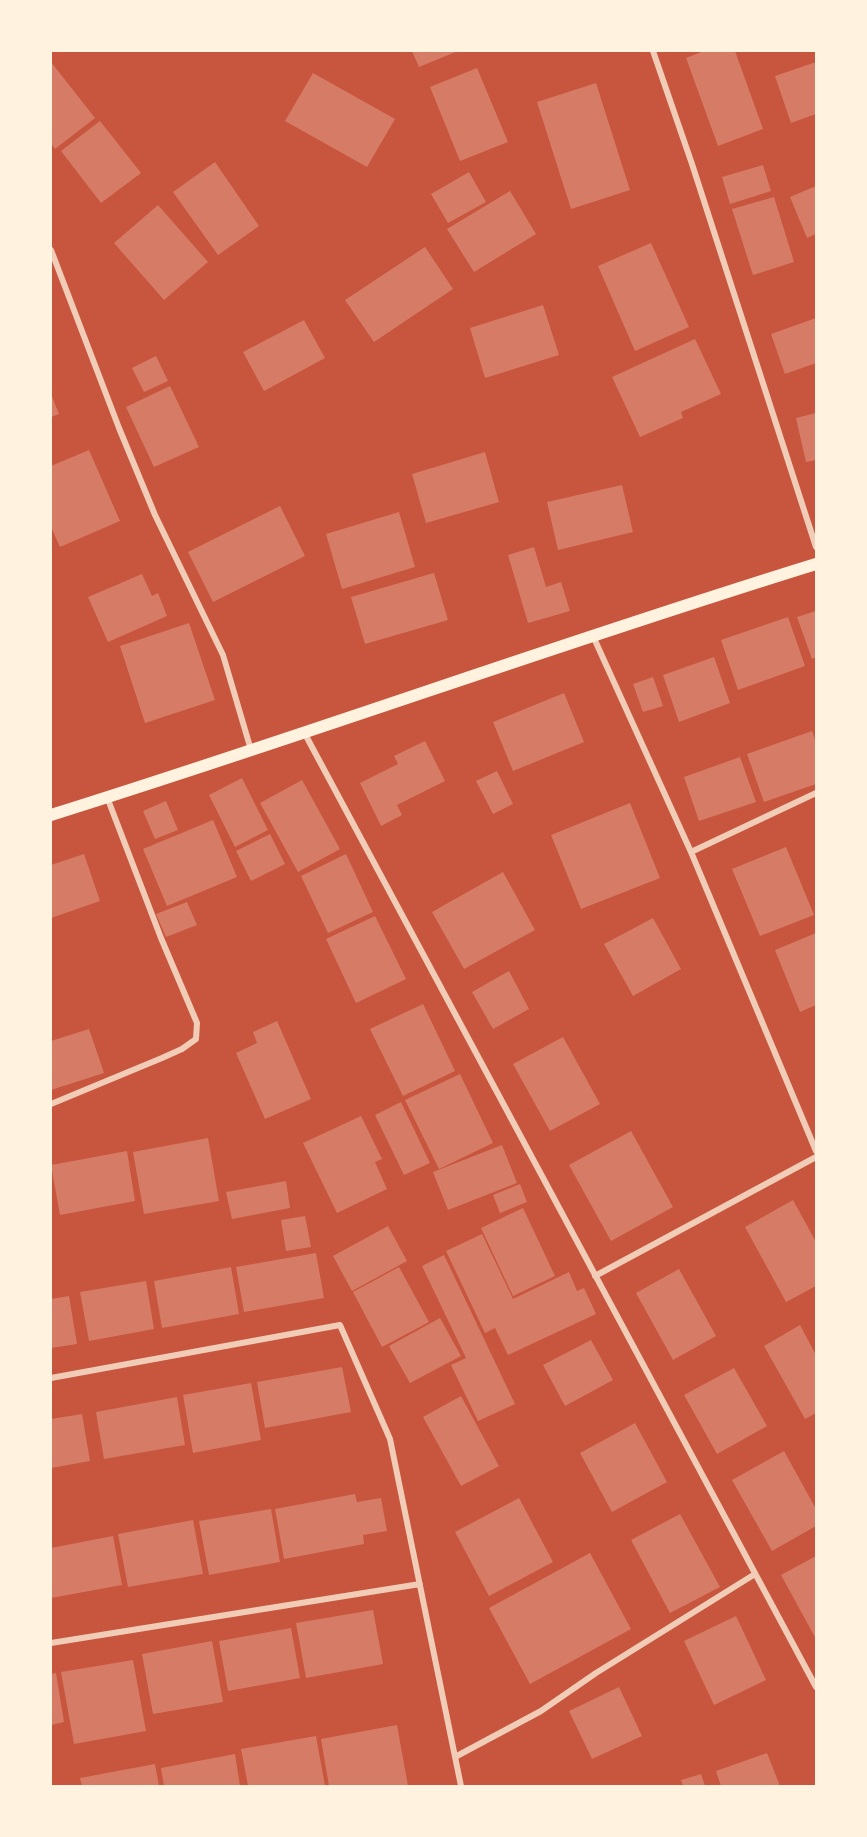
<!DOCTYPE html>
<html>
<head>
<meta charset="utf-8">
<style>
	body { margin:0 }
	#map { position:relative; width:867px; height:1837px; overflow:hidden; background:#c8553d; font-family:Signika,sans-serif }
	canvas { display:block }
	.frame { position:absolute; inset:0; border:52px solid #fff3e0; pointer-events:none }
</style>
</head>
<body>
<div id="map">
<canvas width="867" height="1837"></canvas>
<div class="frame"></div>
</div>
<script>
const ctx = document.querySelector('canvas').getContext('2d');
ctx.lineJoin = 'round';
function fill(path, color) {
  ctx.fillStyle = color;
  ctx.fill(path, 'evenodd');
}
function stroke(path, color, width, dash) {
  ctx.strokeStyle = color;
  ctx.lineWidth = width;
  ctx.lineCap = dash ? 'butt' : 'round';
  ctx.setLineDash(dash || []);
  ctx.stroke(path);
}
fill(new Path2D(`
	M412,51H458L419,67Z
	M704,51H735L763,129L718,146L686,58Z
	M51,62L95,118L55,149L51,143Z
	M816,62V114L791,123L775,76Z
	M477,68L508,142L460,161L430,87Z
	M313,73L395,119L367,167L285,121Z
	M596,83L630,190L571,209L537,102Z
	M100,121L141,173L101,203L61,151Z
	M215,162L259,226L218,255L173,192Z
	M763,165L771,191L730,204L722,177Z
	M469,172L486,202L448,223L431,194Z
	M816,186V234L807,238L790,197Z
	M510,191L536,234L474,272L447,229Z
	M774,197L794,262L753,275L732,209Z
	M158,205L208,262L164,300L114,243Z
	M651,243L689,327L635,351L598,266Z
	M425,247L453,289L374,342L345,300Z
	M543,305L559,355L485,378L470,328Z
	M816,318V363L785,374L771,334Z
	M304,320L325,358L264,391L243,352Z
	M695,339L721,394L681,412L683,418L640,437L612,377Z
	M156,356L168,381L144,392L132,368Z
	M170,386L199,447L154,467L126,407Z
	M51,394L59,414L51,417Z
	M816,413V460L806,462L796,418Z
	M89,450L120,521L60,547L51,527V466Z
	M485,452L499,502L426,523L412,474Z
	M622,485L633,532L558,550L547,502Z
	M280,506L305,556L213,602L188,552Z
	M399,512L415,567L342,589L326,534Z
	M534,547L546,587L561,582L570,611L528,623L508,555Z
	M434,573L448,620L365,644L351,597Z
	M142,574L152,596L158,593L167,616L108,642L88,597Z
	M816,611V657L812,659L797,617Z
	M788,617L805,666L738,690L721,640Z
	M189,623L215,700L145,723L120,646Z
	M714,657L730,703L679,722L663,675Z
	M653,677L663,706L643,712L633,684Z
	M564,693L584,742L513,771L493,722Z
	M812,731L816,743V784L764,802L747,754Z
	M425,741L445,781L397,805L402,815L381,826L360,783L398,764L394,756Z
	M740,757L756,802L699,821L684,777Z
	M497,771L513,804L493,814L476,781Z
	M242,778L268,830L235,847L209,795Z
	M302,780L340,849L298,872L260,803Z
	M166,801L178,830L155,839L143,811Z
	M630,803L660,878L581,909L551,835Z
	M213,820L237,877L167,906L143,849Z
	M270,834L285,864L251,881L236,851Z
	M786,847L814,915L760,936L732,869Z
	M84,854L100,901L51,918V865Z
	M346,854L373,912L328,933L301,876Z
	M503,872L535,930L464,969L432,912Z
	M187,902L197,925L166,937L156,914Z
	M375,916L406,979L356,1003L326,939Z
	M653,918L681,969L633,996L604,944Z
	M816,933V1005L800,1012L775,950Z
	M509,971L529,1009L493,1029L472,992Z
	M423,1004L455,1071L403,1096L370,1029Z
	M277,1021L311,1099L265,1119L236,1053L257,1043L253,1032Z
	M89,1029L104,1073L51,1090V1041Z
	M563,1037L600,1104L550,1131L513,1064Z
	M460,1074L493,1143L439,1169L405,1100Z
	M401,1102L430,1163L404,1175L375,1115Z
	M361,1116L382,1159L375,1162L387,1189L337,1213L303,1143Z
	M631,1131L673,1207L611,1241L569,1165Z
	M208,1138L219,1201L144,1214L133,1152Z
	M502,1145L517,1183L448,1210L433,1172Z
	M127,1151L135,1201L60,1215L51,1165Z
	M286,1181L290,1208L232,1219L226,1192Z
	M520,1184L527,1202L500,1213L493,1195Z
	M793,1200L816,1242V1286L786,1302L745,1227Z
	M523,1208L555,1276L513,1296L481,1228Z
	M305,1216L311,1247L286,1251L281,1220Z
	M388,1226L407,1261L352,1291L333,1256Z
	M482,1234L513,1299L569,1272L577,1291L584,1288L596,1314L508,1355L495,1328L485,1333L446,1251Z
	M316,1253L324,1298L244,1312L236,1267Z
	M444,1255L515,1404L478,1421L451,1365L466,1358L422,1266Z
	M231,1267L239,1314L162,1328L154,1281Z
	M399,1267L429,1322L382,1347L353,1292Z
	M679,1269L716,1336L673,1360L636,1293Z
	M146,1281L154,1329L89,1341L80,1292Z
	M69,1296L77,1344L51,1348V1299Z
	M440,1318L461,1356L410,1383L389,1346Z
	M800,1325L816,1355V1413L805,1419L764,1346Z
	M591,1340L613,1380L565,1406L543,1365Z
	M342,1367L351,1412L265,1428L257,1382Z
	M734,1368L767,1426L717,1454L684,1395Z
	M251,1383L261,1440L193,1453L183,1395Z
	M461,1396L499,1466L461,1486L423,1417Z
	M177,1397L185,1445L104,1459L96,1412Z
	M82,1414L90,1461L51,1468V1419Z
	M635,1423L667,1482L612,1512L580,1453Z
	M784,1451L816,1509V1526L772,1551L732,1480Z
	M355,1494L357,1502L381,1498L387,1531L363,1535L364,1544L284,1559L275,1509Z
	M519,1498L553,1562L489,1596L455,1532Z
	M271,1509L280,1562L209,1575L199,1521Z
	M680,1514L720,1587L670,1613L631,1540Z
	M193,1520L203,1574L128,1587L118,1534Z
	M113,1536L122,1585L51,1598V1548Z
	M590,1553L631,1629L530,1684L489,1608Z
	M816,1556V1639L781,1575Z
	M373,1610L383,1664L306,1678L296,1623Z
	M736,1616L766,1680L714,1705L684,1641Z
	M291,1628L300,1678L228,1691L219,1641Z
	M212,1641L223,1702L153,1714L142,1654Z
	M133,1660L146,1731L74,1744L61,1672Z
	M56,1673L64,1722L51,1725V1674Z
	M619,1687L642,1736L592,1759L569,1711Z
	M397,1725L408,1786H329L321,1739Z
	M316,1736L325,1786H248L241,1749Z
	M767,1753L780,1786H721L716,1771Z
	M235,1754L240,1786H164L161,1768Z
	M155,1764L159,1786H82L80,1778Z
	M701,1774L705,1786H683L681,1780Z`), '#d67c66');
stroke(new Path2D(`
	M653,51L692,164L816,547
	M51,250L119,428L155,515L223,655L251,750
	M593,636L691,852L816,1151
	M305,734L816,1687
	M691,852L816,793
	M51,1104L162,1058L182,1049L196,1039L197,1023L161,938L107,797
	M595,1276L816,1157
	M51,1378L340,1325L390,1439L461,1786
	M51,1643L420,1584
	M455,1757L541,1711L596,1673L755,1574`), '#f1ccb7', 6);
stroke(new Path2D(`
	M51,815C307,735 560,643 816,564`), '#fff3e0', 12);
</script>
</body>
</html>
